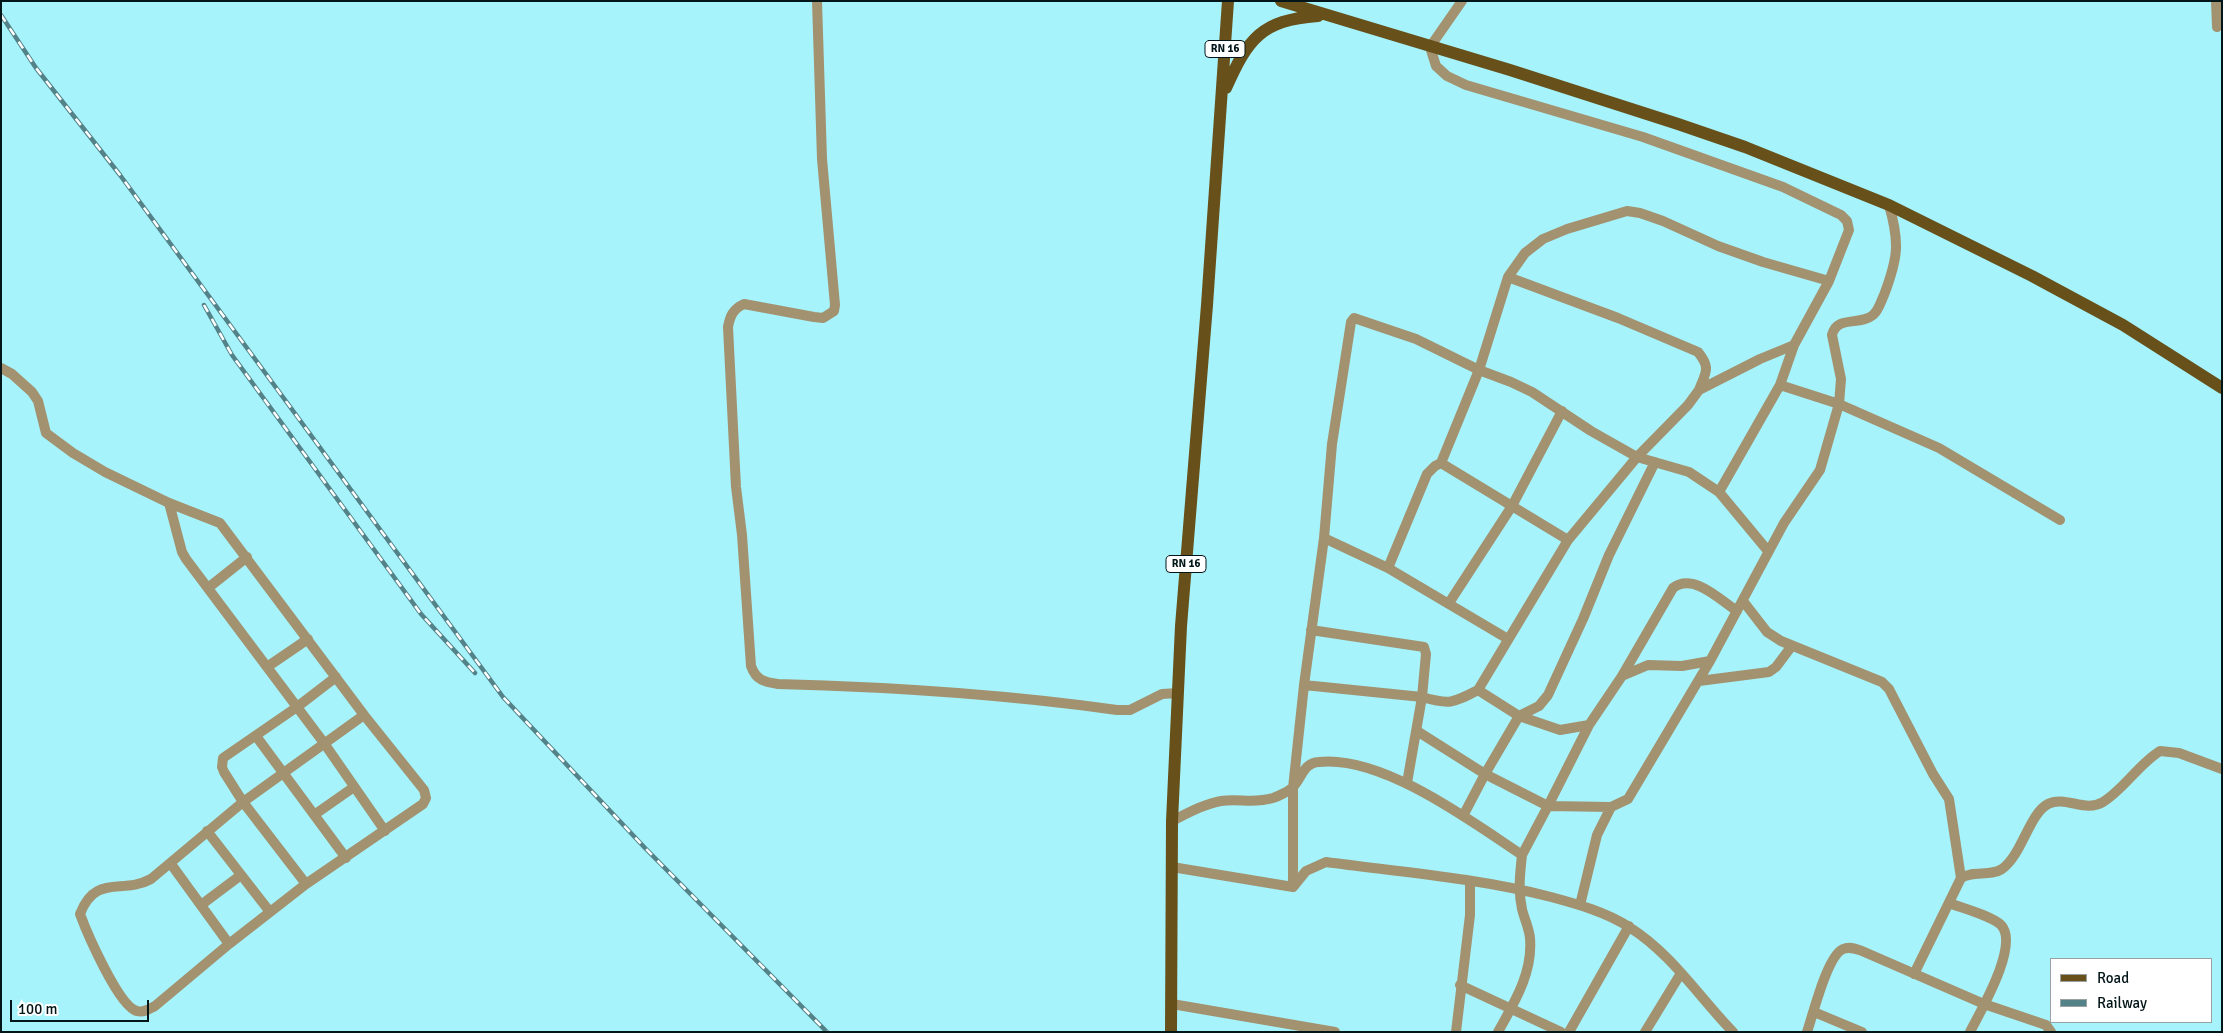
<!DOCTYPE html>
<html>
<head>
<meta charset="utf-8">
<style>
	body { margin:0 }
	#map { position:relative; width:2223px; height:1033px; overflow:hidden; background:#a7f3fb; font-family:Signika,sans-serif }
	canvas { display:block }
	.frame { position:absolute; inset:0; border:2px solid #021518; pointer-events:none }
	.legend { position:absolute; left:2050px; top:958px; width:162px; height:65px; box-sizing:border-box; background:#fff; border:1px solid #9aa1a3; margin:0; padding:6px 9px; list-style:none; font-size:15px; color:#021518 }
	.legend li { display:flex; align-items:center; gap:10px; height:25px }
	.legend b { width:25px; border:1px solid #9aa1a3 }
	.scale { position:absolute; left:10px; top:1000px; width:139px; height:22px; box-sizing:border-box; border:2px solid #021518; border-top:0; padding-left:6px; font-size:15px; line-height:18px; white-space:nowrap; color:#021518; -webkit-text-stroke:4px #fff; paint-order:stroke }
</style>
</head>
<body>
<div id="map">
<canvas width="2223" height="1033"></canvas>
<div class="frame"></div>
<ul class="legend">
<li><b style="height:6px;background:#675019"></b>Road</li>
<li><b style="height:6px;background:#538288"></b>Railway</li>
</ul>
<div class="scale">100 m</div>
</div>
<script>
const ctx = document.querySelector('canvas').getContext('2d');
ctx.lineJoin = 'round';
function stroke(path, color, width, dash) {
  ctx.strokeStyle = color;
  ctx.lineWidth = width;
  ctx.lineCap = dash ? 'butt' : 'round';
  ctx.setLineDash(dash || []);
  ctx.stroke(path);
}
function label(font, color, halo, rows, align = 'center') {
  ctx.font = font + ' Signika,sans-serif';
  ctx.lineWidth = 4;
  ctx.setLineDash([]);
  ctx.textBaseline = 'middle';
  ctx.strokeStyle = halo;
  ctx.fillStyle = color;
  for (const [text, x, y, turn = 0] of rows) {
    ctx.save();
    ctx.translate(x, y);
    ctx.rotate((+turn || 0) * Math.PI / 180);
    ctx.textAlign = isNaN(turn) ? turn : align;
    if (halo) ctx.strokeText(text, 0, 0);
    ctx.fillText(text, 0, 0);
    ctx.restore();
  }
}
stroke(new Path2D(`
	M817,1L822,159L835,305L834,311L823,318L814,317L744,304C733,309 730,316 728,327L736,487L742,535L751,666C756,680 764,682 778,684C892,687 1004,694 1117,710H1130L1162,694L1178,693
	M1462,1L1430,47L1436,66L1447,76L1466,85L1643,137L1783,187L1841,215L1847,221L1849,230L1829,281L1794,345L1780,385L1719,492
	M2216,1L2217,27
	M1508,277L1618,318L1698,352C1711,368 1706,372 1699,390
	M1,368L12,374L32,392L38,401L46,433L73,453L105,472L169,503L220,523L364,715L424,790L426,798L423,804L306,884L229,944L155,1006C149,1009 144,1013 137,1011C119,1007 87,933 80,914C96,873 122,895 151,879L243,802L364,715
	M1780,385L1839,404L1939,448L2060,520
	M1441,463L1568,540
	M169,503L182,552L186,559L324,743L385,831
	M1324,538L1388,568L1508,639
	M1388,568L1427,474L1435,466L1441,463L1479,370L1508,277L1525,253L1543,239L1567,229L1627,211L1640,213L1663,221L1718,246L1763,262L1829,281
	M208,588L247,557
	M1743,601L1767,632L1781,641L1882,682L1889,689L1933,774L1949,799L1961,878L1914,974
	M1449,603L1512,506L1562,411
	M267,667L308,639
	M1622,676L1673,588C1693,572 1720,600 1737,611
	M1699,681L1769,672L1776,667L1791,647
	M1304,685L1422,697L1426,654L1424,647L1311,630
	M1478,690L1568,540L1637,457L1688,405L1699,390L1760,359L1794,345
	M1417,731L1485,774L1548,806L1589,725
	M256,736L346,858
	M1407,783L1422,697C1450,705 1453,703 1478,690L1519,716L1539,706L1548,695L1583,619L1609,555L1655,462
	M314,815L354,787
	M1463,816L1485,774L1519,716L1560,730L1589,725L1622,676L1648,665L1682,666L1710,661
	M1172,821C1188,813 1204,804 1221,801C1239,798 1252,804 1273,798C1279,796 1289,791 1293,787C1302,778 1303,763 1319,762C1382,755 1471,821 1522,855C1520,873 1518,891 1522,909C1524,918 1529,928 1530,938C1533,973 1514,1003 1498,1032
	M207,831L270,912
	M1522,855L1548,806L1611,807L1628,799L1710,661L1784,523L1820,470L1839,404L1841,379L1832,335C1837,315 1860,326 1873,315C1879,310 1881,301 1884,295C1898,258 1900,243 1889,205
	M171,864L229,944
	M1172,867L1293,887L1306,871L1326,862C1401,872 1478,878 1551,897C1577,904 1606,912 1629,927C1671,953 1699,997 1733,1032
	M1961,878C1973,870 1990,877 2002,869C2022,855 2029,814 2048,804C2065,795 2085,813 2103,802C2123,790 2139,764 2160,751L2179,753L2222,769
	M306,884L243,802L224,772L222,767L223,758L297,707L336,677
	M1293,887V788L1304,685L1324,538L1332,444L1351,322L1354,318L1416,339L1479,370L1511,382L1532,392L1591,431L1637,457L1689,472L1719,492L1768,551
	M1949,903C1962,908 1992,916 2001,925C2020,945 1980,1012 1970,1032
	M201,905L241,875
	M1580,905L1597,835L1611,807
	M1460,985L1561,1032
	M1172,1004L1335,1032
	M1814,1012L1862,1032
	M1456,1032L1470,915V881
	M1569,1032L1629,926
	M1645,1032L1681,973
	M1807,1032C1813,1015 1827,956 1843,949C1850,946 1856,949 1862,951L1984,1004L2046,1025L2051,1032`), '#a39270', 10);
stroke(new Path2D(`
	M1281,1L1510,70L1678,124L1745,147L1889,205L2032,276L2123,325L2222,388
	M1226,88C1248,39 1261,20 1318,16
	M1171,1032L1172,821L1181,626L1207,305L1228,1`), '#675019', 12);
const rail = new Path2D(`
	M1,15L36,68L120,175L503,697L645,848L827,1032
	M204,305L232,355L421,614L475,673`);
stroke(rail, '#538288', 4.5);
stroke(rail, '#fff', 2.5, [8]);
for (const [x, y, w] of [
	[1225,49,40],
	[1186,564,40]
]) {
  const box = new Path2D();
  box.roundRect(x - w / 2, y - 8.5, w, 17, 4);
  ctx.fillStyle = '#fff';
  ctx.fill(box);
  stroke(box, '#021518', 1);
}
label('bold 11px', '#021518', null, [
	["RN 16",1225,49],
	["RN 16",1186,564]
]);
</script>
</body>
</html>
